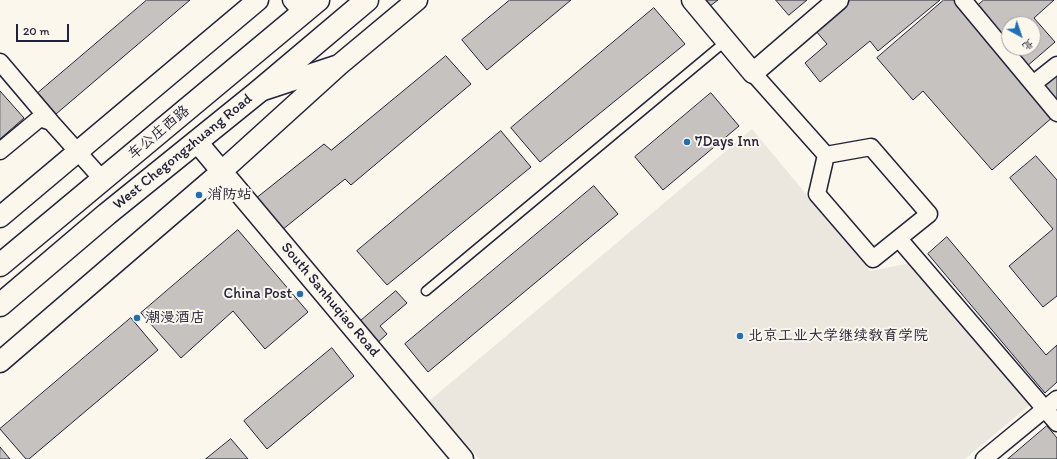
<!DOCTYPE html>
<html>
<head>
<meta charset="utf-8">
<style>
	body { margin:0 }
	#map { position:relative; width:1057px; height:459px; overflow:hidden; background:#fbf7ec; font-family:Itim,"LXGW WenKai TC",sans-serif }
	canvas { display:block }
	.north { position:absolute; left:1001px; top:16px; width:40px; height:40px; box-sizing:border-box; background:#fbf7ec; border:1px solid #a4a2a5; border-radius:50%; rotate:140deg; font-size:11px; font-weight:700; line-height:16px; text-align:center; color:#22223b }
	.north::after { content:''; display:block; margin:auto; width:14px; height:18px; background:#1f6fb2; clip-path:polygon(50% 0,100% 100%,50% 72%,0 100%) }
	.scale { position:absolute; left:16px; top:24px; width:53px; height:18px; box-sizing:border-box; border:2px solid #22223b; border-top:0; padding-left:5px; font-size:12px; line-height:14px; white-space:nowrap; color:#22223b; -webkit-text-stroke:3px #fbf7ec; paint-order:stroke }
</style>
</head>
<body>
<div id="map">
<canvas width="1057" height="459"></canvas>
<div class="north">北</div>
<div class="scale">20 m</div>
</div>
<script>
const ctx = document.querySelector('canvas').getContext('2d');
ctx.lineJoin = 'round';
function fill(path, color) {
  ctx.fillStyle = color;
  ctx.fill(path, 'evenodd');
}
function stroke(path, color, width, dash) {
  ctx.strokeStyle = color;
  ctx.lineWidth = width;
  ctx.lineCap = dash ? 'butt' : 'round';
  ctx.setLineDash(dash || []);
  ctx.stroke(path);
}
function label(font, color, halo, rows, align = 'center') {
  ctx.font = font + ' Itim,"LXGW WenKai TC",sans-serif';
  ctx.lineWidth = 4;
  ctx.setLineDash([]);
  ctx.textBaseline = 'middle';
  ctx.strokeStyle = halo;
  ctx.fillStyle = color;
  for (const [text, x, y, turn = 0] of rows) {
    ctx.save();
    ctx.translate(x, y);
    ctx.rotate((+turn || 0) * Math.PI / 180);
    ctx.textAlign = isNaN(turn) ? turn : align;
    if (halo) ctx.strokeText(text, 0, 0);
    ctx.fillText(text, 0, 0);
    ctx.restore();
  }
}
fill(new Path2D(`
	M752,129L870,271L911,263L1031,404L965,459H479L429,401Z`), '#ebe7df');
const building = new Path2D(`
	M147,0H190L56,114L38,93Z
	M510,0H571L487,70L462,40Z
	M704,0H718L710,6Z
	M776,0H807L789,15Z
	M851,0H940L878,51L870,41L820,82L805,63L827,44L815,30Z
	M944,0H954L1054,116L992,170L923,91L913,100L877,58Z
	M984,0H1054L1034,18L1055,42L1026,67L1010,48H1033V24H1009V46L976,7Z
	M654,8L685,44L540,162L511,128Z
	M446,56L471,84L351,185L345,179L282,230L255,199L324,144L331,150Z
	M1057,65V110L1033,84Z
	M0,91L24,118L0,139Z
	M711,93L739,126L663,190L635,157Z
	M501,131L531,167L387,285L357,251Z
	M1036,156L1057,180V296L1043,307L1009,266L1053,229L1010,178Z
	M594,186L618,214L428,372L405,344Z
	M238,230L308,312L265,349L233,311L181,358L141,313Z
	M947,237L1046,355L1057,345V382L1045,393L928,254Z
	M396,291L407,303L380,326L387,334L375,345L357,324Z
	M131,318L158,350L29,459H26L0,429Z
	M332,348L354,376L267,449L244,421Z
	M1047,426L1057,438V459H1008Z
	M231,439L248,459H206Z
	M0,447L10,459H0Z`);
fill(building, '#c6c2c0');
stroke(building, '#22223b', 1);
const service = new Path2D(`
	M426,291L726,41`);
const minor = new Path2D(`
	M291,0L302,13
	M963,0L1057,113
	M0,62L51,122
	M753,73L826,155
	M1033,84L1057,65
	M871,147L929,214L873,259L817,194L826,155Z
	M0,151L40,118L51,122L103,180
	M899,239L1057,423
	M984,459L1057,399`);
const tertiary = new Path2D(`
	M692,0L753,73L838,0
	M260,91L339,65L417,0
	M197,142L463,459
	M0,217L258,0
	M0,362L222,171L339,65`);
const primary = new Path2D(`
	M0,265L318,0
	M0,305L107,214L258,92L367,0`);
stroke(service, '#22223b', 11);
stroke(minor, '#22223b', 19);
stroke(tertiary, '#22223b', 23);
stroke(primary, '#22223b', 25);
stroke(service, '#fbf7ec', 8);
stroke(minor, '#fbf7ec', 16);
stroke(tertiary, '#fbf7ec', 20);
stroke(primary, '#fbf7ec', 22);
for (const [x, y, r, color] of [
	[687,142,4,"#1f6fb2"],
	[199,195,4,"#1f6fb2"],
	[300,294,4,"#1f6fb2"],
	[137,318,4,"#1f6fb2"],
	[740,336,4,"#1f6fb2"]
]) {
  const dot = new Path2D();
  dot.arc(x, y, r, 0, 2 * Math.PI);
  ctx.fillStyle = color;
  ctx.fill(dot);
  stroke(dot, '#fbf7ec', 1.5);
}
label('15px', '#22223b', '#fbf7ec', [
	["车公庄西路",159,133,-40],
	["West Chegongzhuang Road",183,152,-39],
	["South Sanhuqiao Road",330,300,50]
]);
label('15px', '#22223b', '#fbf7ec', [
	["7Days Inn",695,142],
	["消防站",207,195],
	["China Post",292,294,"right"],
	["潮漫酒店",145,318],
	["北京工业大学继续教育学院",748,336]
], 'left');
</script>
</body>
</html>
